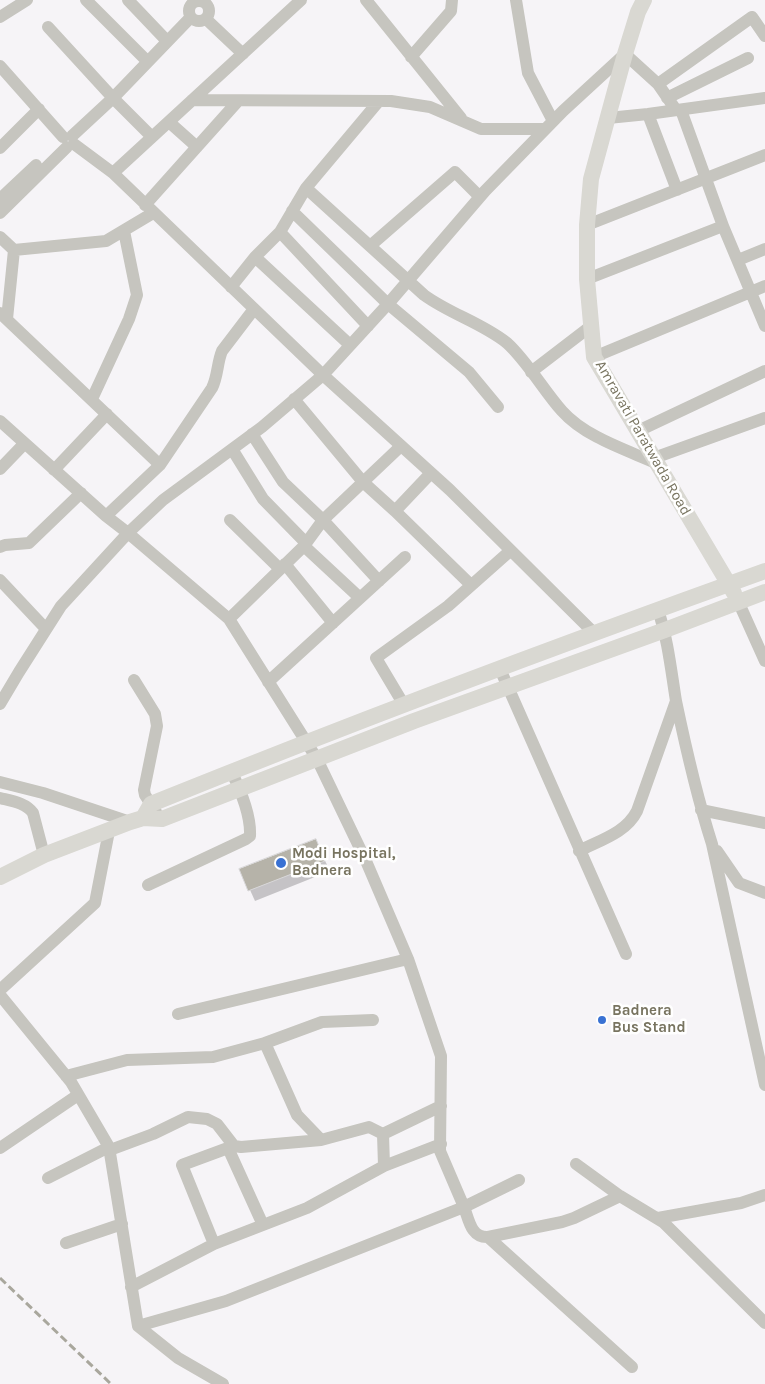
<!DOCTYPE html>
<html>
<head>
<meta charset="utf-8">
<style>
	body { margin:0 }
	canvas { display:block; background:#f6f4f7 }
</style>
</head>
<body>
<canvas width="765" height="1384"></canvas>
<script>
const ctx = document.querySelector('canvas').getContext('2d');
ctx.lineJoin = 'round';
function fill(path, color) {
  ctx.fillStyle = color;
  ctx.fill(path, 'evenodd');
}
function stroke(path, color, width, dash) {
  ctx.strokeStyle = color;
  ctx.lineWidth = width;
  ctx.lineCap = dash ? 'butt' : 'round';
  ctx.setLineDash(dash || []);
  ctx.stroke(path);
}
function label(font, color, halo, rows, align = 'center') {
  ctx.font = font + ' Karla,sans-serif';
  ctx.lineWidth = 5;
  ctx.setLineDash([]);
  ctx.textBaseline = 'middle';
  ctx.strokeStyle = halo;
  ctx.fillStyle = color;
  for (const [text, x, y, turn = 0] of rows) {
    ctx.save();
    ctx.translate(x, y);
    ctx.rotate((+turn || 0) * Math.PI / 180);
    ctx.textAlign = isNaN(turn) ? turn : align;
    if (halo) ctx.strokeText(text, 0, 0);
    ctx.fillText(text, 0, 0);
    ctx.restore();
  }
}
fill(new Path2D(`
	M315,840L330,871L255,901L241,870Z`), '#0003');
const building = new Path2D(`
	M316,839L325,861L248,891L239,869Z`);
fill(building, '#b6b3a9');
stroke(building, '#d8d7d9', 1);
stroke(new Path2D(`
	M86,0L147,61
	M128,0L167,41
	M366,0L461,118
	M516,0L528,73L553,121
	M189 11a10 10 0 1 1 20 0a10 10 0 1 1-20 0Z
	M0,17L27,0
	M206,19L243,54
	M48,27L113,98L152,137
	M411,57L451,11L452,0
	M0,66L63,137
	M658,84L752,17L765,36
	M667,98L748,58
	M192,100L391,101L430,107L481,129H545
	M681,110L723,226L765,326
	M648,114L677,190
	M608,118L648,114L765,98
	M169,122L197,147
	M72,136L113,98L191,17
	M74,144L113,173L323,375L450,490L594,633
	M0,148L39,109
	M113,173L301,0
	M306,188L424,295C450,314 482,323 507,343C527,361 544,391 562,411C585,437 627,450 658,464
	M0,199L36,165
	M145,205L238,101
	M292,211L388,304L469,372L498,407
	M0,213L67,147
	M587,225L765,155
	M280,232L368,326
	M0,237L14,250L106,241L153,213
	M370,246L455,172L480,197
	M255,257L350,345
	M738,260L765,249
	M587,279L723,226
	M231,287L255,257L280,232L306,188L379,101
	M0,313L160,465L106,516
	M7,319L14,250
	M594,357L765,286
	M531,372L591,326
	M92,399L129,319L137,295L124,231
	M294,399L363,482L395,511L431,473
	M0,421L106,516L128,533L229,619L317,759L366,861L408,959L441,1056L440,1151L464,1207L226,1301L138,1326L109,1147L71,1082L0,995
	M638,431L765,371
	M252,434L283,482L323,520L379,581
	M232,449L263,499L306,543
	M654,458L765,418
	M160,465L212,388C218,376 217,363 222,351L254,309
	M0,469L24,444
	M54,470L107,414
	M395,511L471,585
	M230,520L280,569
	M304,546L360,598
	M0,547L5,545L29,543L81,493
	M285,564L333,623
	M0,580L46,629
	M738,601L765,661
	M658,610C668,640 671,670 676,701C686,749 697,797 712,844L765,1085
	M229,619L304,546L323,520L401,446
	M500,669L626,954
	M134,680L155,714L157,726L144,790L145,795L156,812
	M268,682L405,557
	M0,704L19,672L61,606L128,533L163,500L262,427L323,375L388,304L485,191L563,111L625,54L658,84L676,110
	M404,705L376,658L448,606L510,551
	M0,782L43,793L130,822
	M0,798C12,801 26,803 33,813L44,855
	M701,810L765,823
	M579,851C600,840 626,833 637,811L676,701
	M717,851L739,883L765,893
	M148,885L246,839L250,836C251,816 240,789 231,771
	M0,990L95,903L109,831
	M178,1014L408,959
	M265,1043L322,1022L373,1020
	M66,1076L127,1060L213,1057L265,1043L297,1115L321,1140
	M0,1148L78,1095
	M110,1150L153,1134L188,1117L207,1119L217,1124L234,1146L241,1147L321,1140L369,1127L383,1134L441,1106
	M576,1164L620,1196L663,1222L765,1323
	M384,1166L441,1144
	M48,1178L109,1147
	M519,1180L464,1207C469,1220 471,1238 488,1237L562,1222L574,1218L620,1196
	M658,1218L741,1203L765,1195
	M263,1225L307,1208L384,1166L383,1134
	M488,1237L632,1367
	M66,1243L122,1224
	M214,1244L182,1165L228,1148
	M131,1287L214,1244L263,1225L228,1148L234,1146
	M138,1326L178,1358L223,1384`), '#c6c5bf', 12);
stroke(new Path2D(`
	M644,0L638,12L625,54L591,179L587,225V279L594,357L734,593
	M143,818L151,804C354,722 559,645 765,571
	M0,877L44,855L130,822L143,818L162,819L414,721L665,630L765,592`), '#d9d8d2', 16);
stroke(new Path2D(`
	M0,1278L111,1384`), '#a9a79d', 3, [8, 4]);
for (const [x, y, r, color] of [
	[281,863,6,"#3971d3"],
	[602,1020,5,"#3971d3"]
]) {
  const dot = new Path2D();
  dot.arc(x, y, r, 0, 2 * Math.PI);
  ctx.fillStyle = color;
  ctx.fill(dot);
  stroke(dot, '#fff', 2);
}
label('15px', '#787460', '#fff', [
	["Amravati Paratwada Road",643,438,60]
]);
label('bold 15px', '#787460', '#fff', [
	["Modi Hospital,",292,854],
	["Badnera",292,871],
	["Badnera",612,1011],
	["Bus Stand",612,1028]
], 'left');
</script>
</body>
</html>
